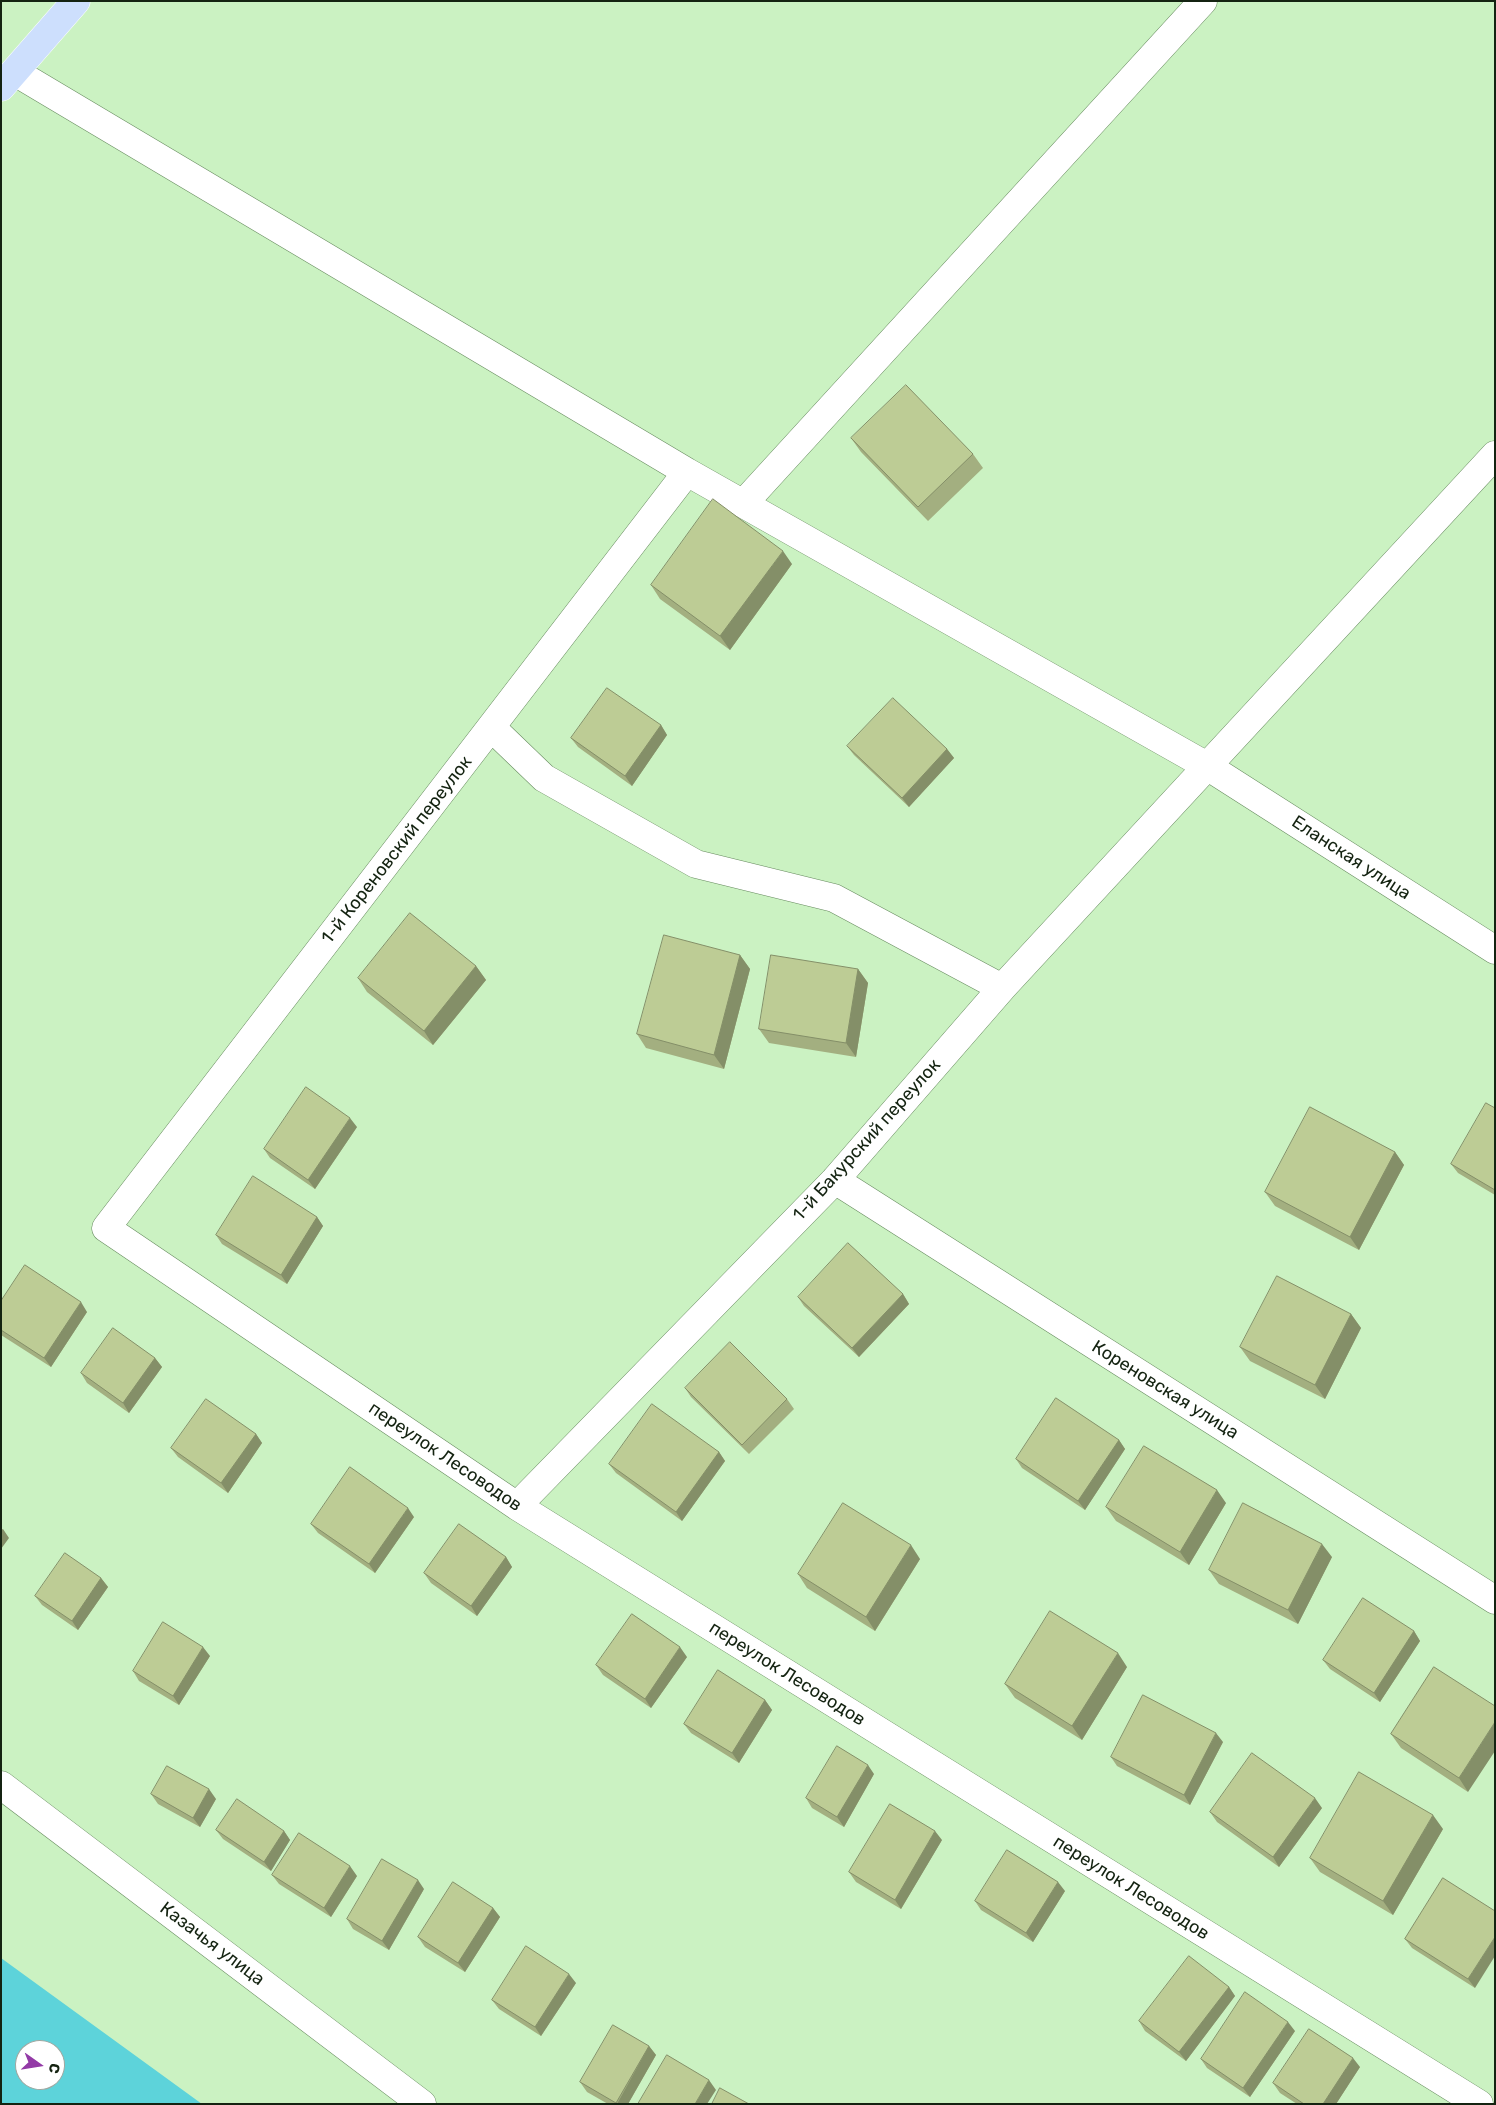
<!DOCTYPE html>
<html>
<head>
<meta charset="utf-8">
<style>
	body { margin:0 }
	#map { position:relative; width:1496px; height:2105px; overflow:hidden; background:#cbf2c2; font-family:Rubik,sans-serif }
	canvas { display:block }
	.frame { position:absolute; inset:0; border:2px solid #142311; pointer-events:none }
	.north { position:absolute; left:15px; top:2040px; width:50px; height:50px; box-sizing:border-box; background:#fff; border:1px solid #a1a7a0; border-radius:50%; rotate:103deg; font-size:14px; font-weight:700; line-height:20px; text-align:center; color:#142311 }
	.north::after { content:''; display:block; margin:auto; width:18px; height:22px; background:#933aa6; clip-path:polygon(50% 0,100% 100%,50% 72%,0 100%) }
</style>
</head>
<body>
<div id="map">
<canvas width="1496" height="2105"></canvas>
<div class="frame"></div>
<div class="north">С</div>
</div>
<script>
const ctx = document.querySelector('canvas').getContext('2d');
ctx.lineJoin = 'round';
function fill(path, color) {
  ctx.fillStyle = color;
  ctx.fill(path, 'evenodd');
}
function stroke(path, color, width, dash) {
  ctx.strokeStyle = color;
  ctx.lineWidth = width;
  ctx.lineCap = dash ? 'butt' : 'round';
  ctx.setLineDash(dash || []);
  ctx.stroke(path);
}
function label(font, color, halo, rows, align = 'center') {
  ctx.font = font + ' Rubik,sans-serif';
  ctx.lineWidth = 4;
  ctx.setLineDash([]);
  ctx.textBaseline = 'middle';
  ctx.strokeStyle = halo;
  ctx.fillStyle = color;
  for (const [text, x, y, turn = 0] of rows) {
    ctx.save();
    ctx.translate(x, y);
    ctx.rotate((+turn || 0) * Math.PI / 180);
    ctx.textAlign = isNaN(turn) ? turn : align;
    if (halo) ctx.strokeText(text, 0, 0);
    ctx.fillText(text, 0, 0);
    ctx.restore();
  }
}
fill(new Path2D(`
	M1,1958L202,2104H1ZM25,2050H55V2080H25Z`), '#5dd3da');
const minor = new Path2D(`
	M15,72L687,472L1207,766L1495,950
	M687,472L106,1228L517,1506L1479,2104
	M743,504L1203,1
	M491,727L544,778L696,864L834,898L1002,988
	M835,1180L1495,1600
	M517,1506L835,1180L1002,988L1495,455
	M1,1785L422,2104`);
const major = new Path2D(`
	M1,87L76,1`);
stroke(minor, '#678b5f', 29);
stroke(major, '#fff', 29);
stroke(minor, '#fff', 28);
stroke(major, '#cddffd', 28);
fill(new Path2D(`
	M851,438L973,454L983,468L928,521L861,452Z
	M792,564L730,650L660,599L651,585Z
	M661,725L667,735L632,786L578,747L571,738Z
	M847,746L947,749L954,758L909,807L854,755Z
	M740,955L750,969L724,1069L646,1048L637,1034Z
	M476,966L486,980L433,1045L367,992L358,978Z
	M858,969L868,983L856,1057L769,1043L759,1029Z
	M1495,1108V1195L1458,1173L1451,1164Z
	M357,1127L315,1189L270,1158L264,1149Z
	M1395,1152L1404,1165L1359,1250L1275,1206L1265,1192Z
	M317,1217L323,1226L287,1284L222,1244L216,1235Z
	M903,1294L909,1304L859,1357L804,1306L798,1297Z
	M1,1301L87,1312L51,1367L1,1335Z
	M1351,1314L1361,1328L1325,1399L1250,1361L1240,1347Z
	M155,1358L162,1367L129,1413L87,1383L81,1373Z
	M685,1388L787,1399L794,1409L749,1454L691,1397Z
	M256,1434L262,1443L228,1493L178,1457L171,1448Z
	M1119,1440L1125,1449L1085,1510L1022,1468L1016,1459Z
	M719,1452L725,1461L682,1521L616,1473L609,1464Z
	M1226,1503L1189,1565L1116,1521L1106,1507Z
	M414,1517L375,1573L318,1533L311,1524Z
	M506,1557L512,1567L477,1616L431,1583L424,1573Z
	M1332,1557L1298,1624L1219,1584L1209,1570Z
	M920,1559L875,1631L807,1588L798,1574Z
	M101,1578L108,1587L78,1630L42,1605L35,1596Z
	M1414,1631L1420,1641L1380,1702L1330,1669L1323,1660Z
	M210,1656L179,1705L139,1681L133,1671Z
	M687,1657L651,1708L603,1675L596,1665Z
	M1127,1667L1082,1740L1015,1698L1005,1684Z
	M1434,1667L1468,1792L1401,1748L1391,1734Z
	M765,1700L772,1710L739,1763L691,1733L684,1724Z
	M1223,1742L1190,1805L1117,1766L1111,1757Z
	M874,1774L844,1827L812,1808L806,1798Z
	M151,1794L216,1799L200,1827L158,1804Z
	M1322,1808L1279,1867L1217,1822L1210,1812Z
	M1443,1829L1393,1915L1320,1872L1310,1858Z
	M216,1830L284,1831L290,1840L271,1871L223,1839Z
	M942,1840L901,1909L856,1882L849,1872Z
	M272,1875L357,1876L331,1917L279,1884Z
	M1443,1878L1475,1988L1412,1948L1405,1939Z
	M424,1889L389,1950L353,1929L347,1919Z
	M1065,1891L1033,1942L981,1910L975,1901Z
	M493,1908L500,1917L465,1972L425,1947L418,1937Z
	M576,1983L541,2036L499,2009L492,2000Z
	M1229,1987L1235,1996L1186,2061L1145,2031L1139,2021Z
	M1295,2031L1250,2097L1207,2068L1201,2059Z
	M649,2046L656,2055L628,2104H608L587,2092L580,2082Z
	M1360,2067L1336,2104H1297L1280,2093L1273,2083Z`), '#a3af80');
fill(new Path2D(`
	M783,551L792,564L730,650L720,636Z
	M661,725L667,735L632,786L625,776Z
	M947,749L954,758L909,807L902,798Z
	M740,955L750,969L724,1069L714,1055Z
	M476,966L486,980L433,1045L424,1031Z
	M858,969L868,983L856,1057L846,1043Z
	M350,1118L357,1127L315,1189L308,1180Z
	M1395,1152L1404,1165L1359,1250L1350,1237Z
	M317,1217L323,1226L287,1284L281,1275Z
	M903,1294L909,1304L859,1357L852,1348Z
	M81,1302L87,1312L51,1367L44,1358Z
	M1351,1314L1361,1328L1325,1399L1315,1385Z
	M155,1358L162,1367L129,1413L123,1403Z
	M256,1434L262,1443L228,1493L221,1483Z
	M1119,1440L1125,1449L1085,1510L1078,1501Z
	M719,1452L725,1461L682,1521L676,1512Z
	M1217,1490L1226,1503L1189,1565L1180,1552Z
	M408,1508L414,1517L375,1573L369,1564Z
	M3,1529L9,1538L1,1549V1530Z
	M1322,1544L1332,1557L1298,1624L1288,1610Z
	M911,1545L920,1559L875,1631L866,1617Z
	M506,1557L512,1567L477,1616L471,1606Z
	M101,1578L108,1587L78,1630L72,1621Z
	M1414,1631L1420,1641L1380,1702L1374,1693Z
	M203,1647L210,1656L179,1705L173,1696Z
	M680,1647L687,1657L651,1708L645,1699Z
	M1118,1653L1127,1667L1082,1740L1072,1726Z
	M765,1700L772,1710L739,1763L732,1753Z
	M1495,1722V1751L1468,1792L1459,1778Z
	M1216,1733L1223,1742L1190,1805L1184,1795Z
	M868,1765L874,1774L844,1827L837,1817Z
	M209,1789L216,1799L200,1827L193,1818Z
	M1315,1798L1322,1808L1279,1867L1273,1857Z
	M1433,1815L1443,1829L1393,1915L1383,1901Z
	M284,1831L290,1840L271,1871L264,1862Z
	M935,1831L942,1840L901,1909L895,1900Z
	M350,1866L357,1876L331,1917L324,1908Z
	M418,1880L424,1889L389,1950L382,1941Z
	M1058,1882L1065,1891L1033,1942L1026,1933Z
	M493,1908L500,1917L465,1972L458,1963Z
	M1495,1937V1956L1475,1988L1468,1979Z
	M569,1974L576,1983L541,2036L535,2027Z
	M1229,1987L1235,1996L1186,2061L1179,2052Z
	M1288,2022L1295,2031L1250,2097L1243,2088Z
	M649,2046L656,2055L628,2104H617Z
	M1353,2058L1360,2067L1336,2104H1323Z
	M709,2080L716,2090L707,2104H695Z`), '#848f68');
const building = new Path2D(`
	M906,385L973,454L918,507L851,438Z
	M713,499L783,551L720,636L651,585Z
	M607,688L661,725L625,776L571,738Z
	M893,698L947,749L902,798L847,746Z
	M410,913L476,966L424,1031L358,978Z
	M664,935L740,955L714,1055L637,1034Z
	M771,955L858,969L846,1043L759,1029Z
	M306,1087L350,1118L308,1180L264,1149Z
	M1486,1103L1495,1108V1190L1451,1164Z
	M1310,1107L1395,1152L1350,1237L1265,1192Z
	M253,1176L317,1217L281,1275L216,1235Z
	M848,1243L903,1294L852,1348L798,1297Z
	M25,1265L81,1302L44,1358L1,1330V1301Z
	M1277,1276L1351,1314L1315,1385L1240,1347Z
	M113,1328L155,1358L123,1403L81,1373Z
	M730,1342L787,1399L742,1445L685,1388Z
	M1056,1398L1119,1440L1078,1501L1016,1459Z
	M206,1399L256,1434L221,1483L171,1448Z
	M652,1404L719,1452L676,1512L609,1464Z
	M1144,1446L1217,1490L1180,1552L1106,1507Z
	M350,1467L408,1508L369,1564L311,1524Z
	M843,1503L911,1545L866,1617L798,1574Z
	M1243,1503L1322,1544L1288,1610L1209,1570Z
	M459,1524L506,1557L471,1606L424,1573Z
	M65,1553L101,1578L72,1621L35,1596Z
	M1363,1598L1414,1631L1374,1693L1323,1660Z
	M1050,1611L1118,1653L1072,1726L1005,1684Z
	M632,1614L680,1647L645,1699L596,1665Z
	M163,1622L203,1647L173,1696L133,1671Z
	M1434,1667L1495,1706V1722L1459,1778L1391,1734Z
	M718,1670L765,1700L732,1753L684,1724Z
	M1143,1695L1216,1733L1184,1795L1111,1757Z
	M837,1746L868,1765L837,1817L806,1798Z
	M1252,1753L1315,1798L1273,1857L1210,1812Z
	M167,1766L209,1789L193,1818L151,1794Z
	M1359,1772L1433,1815L1383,1901L1310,1858Z
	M237,1799L284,1831L264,1862L216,1830Z
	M890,1804L935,1831L895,1900L849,1872Z
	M299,1833L350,1866L324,1908L272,1875Z
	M1007,1850L1058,1882L1026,1933L975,1901Z
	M382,1859L418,1880L382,1941L347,1919Z
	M1443,1878L1495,1911V1937L1468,1979L1405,1939Z
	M453,1882L493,1908L458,1963L418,1937Z
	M526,1946L569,1974L535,2027L492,2000Z
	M1189,1956L1229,1987L1179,2052L1139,2021Z
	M1245,1992L1288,2022L1243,2088L1201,2059Z
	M613,2025L649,2046L616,2103L580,2082Z
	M1309,2029L1353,2058L1323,2104H1304L1273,2083Z
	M667,2055L709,2080L695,2104H638Z
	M720,2088L749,2104H712Z`);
fill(building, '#bdcc95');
stroke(building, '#848f68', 1);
label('18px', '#142311', '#fff', [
	["1-й Кореновский переулок",397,850,-52],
	["Еланская улица",1351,858,33],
	["1-й Бакурский переулок",867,1140,-48],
	["Кореновская улица",1165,1390,32],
	["переулок Лесоводов",445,1457,34],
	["переулок Лесоводов",787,1674,32],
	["переулок Лесоводов",1131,1888,32],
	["Казачья улица",212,1944,37]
]);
</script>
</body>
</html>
